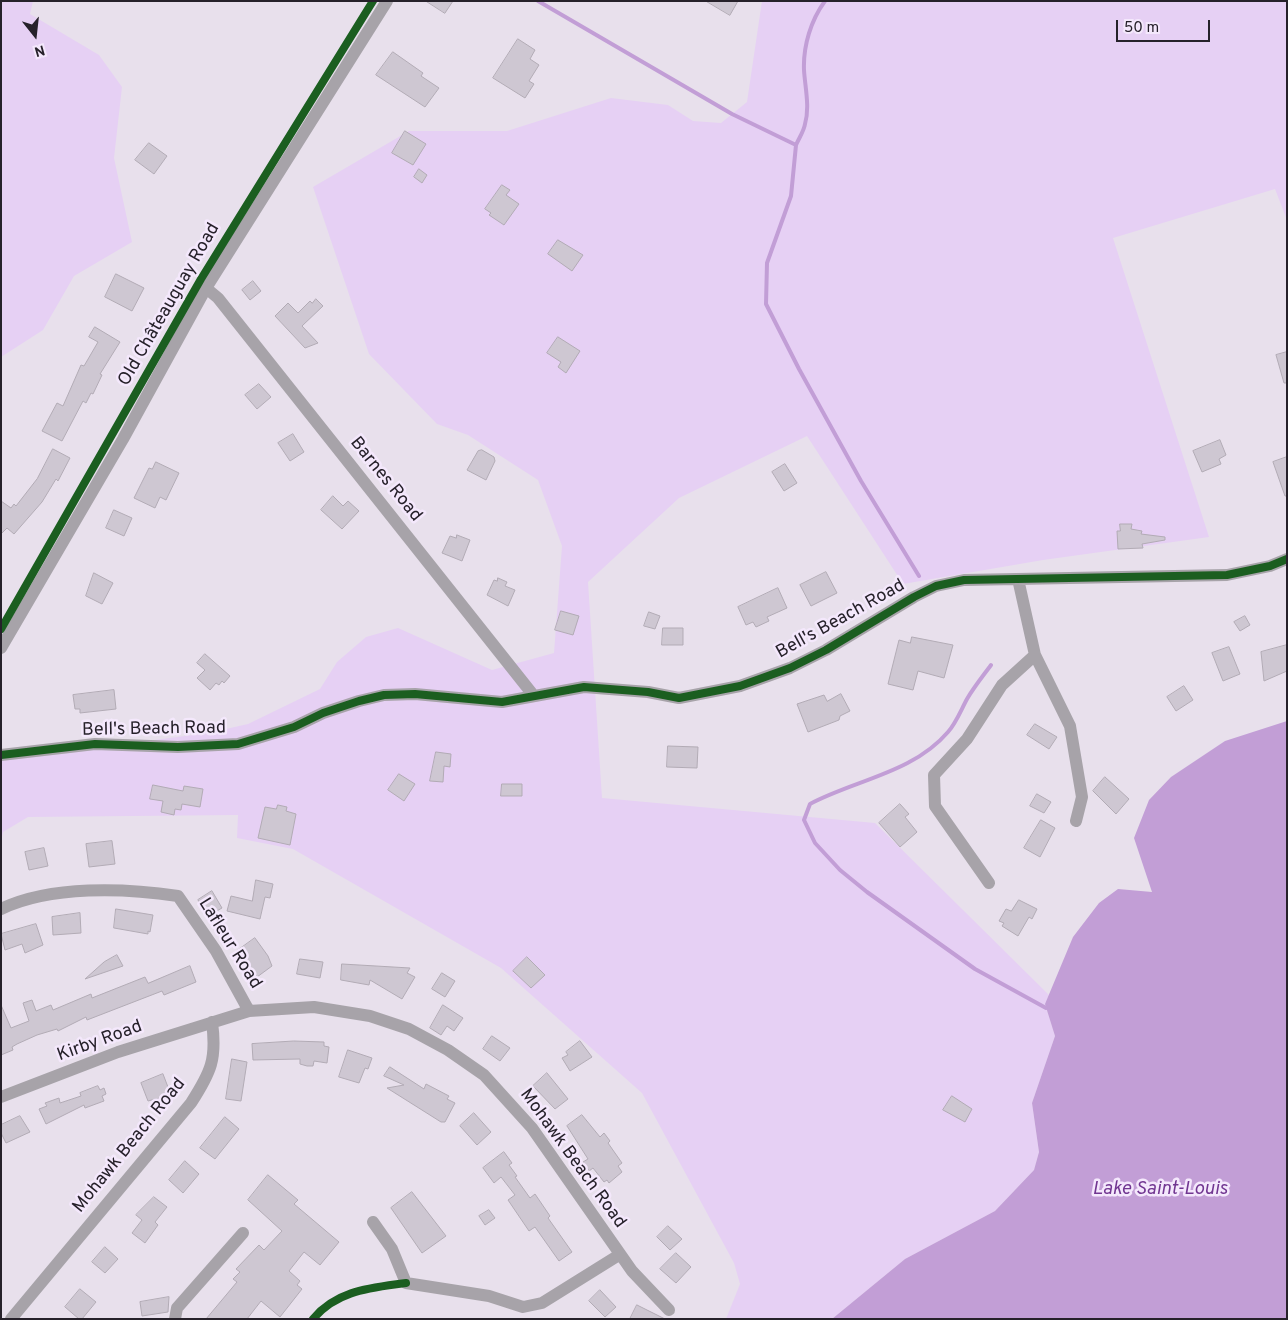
<!DOCTYPE html>
<html>
<head>
<meta charset="utf-8">
<style>
	body { margin:0 }
	#map { position:relative; width:1288px; height:1320px; overflow:hidden; background:#e8e0ec; font-family:Overpass,sans-serif }
	canvas { display:block }
	.frame { position:absolute; inset:0; border:2px solid #26212a; pointer-events:none }
	.north { position:absolute; left:10px; top:10px; width:50px; height:50px; -webkit-text-stroke:4px #f4e8fc; paint-order:stroke; rotate:164deg; font-size:14px; font-weight:700; line-height:20px; text-align:center; color:#26212a }
	.north::after { content:''; display:block; margin:auto; width:18px; height:22px; background:#26212a; clip-path:polygon(50% 0,100% 100%,50% 72%,0 100%) }
	.scale { position:absolute; left:1116px; top:20px; width:94px; height:22px; box-sizing:border-box; border:2px solid #26212a; border-top:0; padding-left:6px; font-size:15px; line-height:18px; white-space:nowrap; color:#26212a; -webkit-text-stroke:4px #f4e8fc; paint-order:stroke }
</style>
</head>
<body>
<div id="map">
<canvas width="1288" height="1320"></canvas>
<div class="frame"></div>
<div class="north">N</div>
<div class="scale">50 m</div>
</div>
<script>
const ctx = document.querySelector('canvas').getContext('2d');
ctx.lineJoin = 'round';
function fill(path, color) {
  ctx.fillStyle = color;
  ctx.fill(path, 'evenodd');
}
function stroke(path, color, width, dash) {
  ctx.strokeStyle = color;
  ctx.lineWidth = width;
  ctx.lineCap = dash ? 'butt' : 'round';
  ctx.setLineDash(dash || []);
  ctx.stroke(path);
}
function label(font, color, halo, rows, align = 'center') {
  ctx.font = font + ' Overpass,sans-serif';
  ctx.lineWidth = 5;
  ctx.setLineDash([]);
  ctx.textBaseline = 'middle';
  ctx.strokeStyle = halo;
  ctx.fillStyle = color;
  for (const [text, x, y, turn = 0] of rows) {
    ctx.save();
    ctx.translate(x, y);
    ctx.rotate((+turn || 0) * Math.PI / 180);
    ctx.textAlign = isNaN(turn) ? turn : align;
    if (halo) ctx.strokeText(text, 0, 0);
    ctx.fillText(text, 0, 0);
    ctx.restore();
  }
}
fill(new Path2D(`
	M1,1H33L30,14L99,55L122,87L114,158L132,242L74,276L43,330L1,357Z
	M762,1H1287V220L1275,189L1113,238L1209,537L1043,560L903,584L807,436L679,498L588,582L602,798L875,823L1049,995L1045,1004L1055,1036L1032,1103L1039,1152L1034,1170L995,1211L905,1259L832,1319H726L740,1284L734,1263L642,1093L501,968L293,849L237,838L238,815L28,817L3,832L1,842V760L208,733L248,724L320,689L337,662L366,637L398,628L492,670L554,653L562,546L538,480L468,435L437,424L369,354L313,187L409,131H507L611,98L668,105L693,121L721,123L747,102Z`), '#e6d0f4');
fill(new Path2D(`
	M1287,721V1319H832L905,1259L995,1211L1034,1170L1039,1152L1032,1103L1055,1036L1045,1004L1073,937L1099,903L1118,889L1152,892L1134,838L1149,800L1171,777L1225,741Z`), '#c29ed6');
stroke(new Path2D(`
	M538,1L732,114L796,145L791,196L767,263L766,304L799,369L861,481L919,576
	M796,145C799,138 804,131 805,124C810,107 805,87 804,70C803,46 811,20 825,1
	M991,665C983,676 974,687 967,699C961,710 956,723 948,732C913,773 855,780 810,804L804,820L815,843L840,870L867,892L975,969L1046,1008`), '#c29ed6', 4);
const building = new Path2D(`
	M426,1H453L445,13Z
	M706,1H738L730,15Z
	M518,39L535,50L530,59L539,65L529,81L534,84L525,98L493,78Z
	M393,52L423,73L421,76L439,88L425,107L376,75Z
	M405,131L426,144L413,165L392,153Z
	M149,143L167,156L154,174L135,160Z
	M419,169L427,175L422,183L414,177Z
	M502,185L510,190L506,195L519,204L504,225L489,215L491,213L485,209Z
	M558,240L583,255L572,271L548,254Z
	M116,274L144,288L132,311L105,297Z
	M253,281L261,291L250,300L242,290Z
	M316,299L323,306L302,326L318,343L305,348L275,316L288,303L298,313L310,301L312,303Z
	M95,327L120,342L100,374L102,375L93,394L91,393L86,403L83,401L62,441L42,431L57,403L63,406L81,365L84,366L98,342L89,337Z
	M558,337L580,351L566,373L558,367L561,362L547,353Z
	M1287,352V383H1284L1276,355Z
	M259,384L271,397L257,409L245,395Z
	M293,434L304,452L290,461L278,443Z
	M1220,440L1226,455L1219,459L1221,464L1202,472L1193,451Z
	M53,449L70,458L58,481L56,479L42,502L14,534L7,528L1,534V501L11,508L14,504L16,506L37,479Z
	M482,450L494,457L495,461L486,480L467,470L478,451Z
	M1287,457V496H1285L1273,462Z
	M156,462L179,473L166,500L160,497L155,508L134,498L149,468L152,469Z
	M785,464L797,483L784,491L772,472Z
	M333,496L343,506L348,501L359,511L342,529L321,510Z
	M114,510L132,518L124,536L106,528Z
	M1120,524H1132L1131,529L1142,531L1141,534L1165,537V540L1142,544L1143,548L1118,549L1117,531H1120Z
	M457,535L470,540L462,561L442,553L450,536L456,538Z
	M826,572L837,593L811,606L800,585Z
	M94,573L113,583L102,604L86,596Z
	M498,578L507,582L505,586L515,590L508,606L487,595L494,580L497,581Z
	M778,588L787,608L767,617L769,621L756,627L753,622L746,625L738,607Z
	M561,611L579,616L573,635L555,630Z
	M649,612L660,616L655,629L644,626Z
	M1245,616L1250,625L1240,631L1234,622Z
	M663,628H683V645H662Z
	M912,637L953,645L944,678L918,671L913,690L888,684L899,640L910,643Z
	M1287,645V671L1264,681L1261,652Z
	M1229,647L1240,674L1223,681L1212,653Z
	M205,654L230,676L224,683L222,681L219,685L216,683L210,690L197,678L205,670L197,663Z
	M1184,686L1193,700L1176,711L1167,697Z
	M114,690L116,709L80,713V709H75L73,695Z
	M841,694L850,711L840,716L839,720L808,732L797,704L824,695L827,701Z
	M1035,724L1057,737L1049,749L1027,735Z
	M668,746L698,747L697,768L667,767Z
	M436,752L451,754L450,767L444,766L443,782L430,781Z
	M399,774L415,784L404,801L388,790Z
	M1105,777L1129,799L1116,814L1093,791Z
	M502,784H522V796H501Z
	M153,785L183,791L184,786L203,789L200,807L182,804L181,810L175,809L174,815L161,812L163,801L150,799Z
	M1037,794L1051,802L1044,813L1030,806Z
	M900,804L909,814L905,817L917,832L900,847L879,823Z
	M278,805L287,807L286,811L296,814L290,845L258,838L265,807L276,809Z
	M1041,820L1055,828L1040,857L1024,848Z
	M112,841L115,864L89,867L86,844Z
	M44,848L48,866L29,870L25,852Z
	M256,880L273,884L270,898L265,897L260,919L227,911L231,896L252,901Z
	M212,891L222,908L208,916L198,900Z
	M1019,900L1037,909L1032,919L1029,917L1018,936L1002,926L1004,923L999,921L1006,909L1011,911Z
	M116,909L153,915L150,932L148,931V934L114,928Z
	M80,913L81,933L53,935L52,917Z
	M36,924L43,945L25,953L22,944L5,950L1,934Z
	M255,938L268,956L272,966L257,977L237,951Z
	M117,955L123,966L85,979L104,962Z
	M527,957L545,975L531,988L513,971Z
	M300,959L323,962L320,978L297,974Z
	M342,964L410,968L407,973L415,977L402,999L370,980L369,985L341,980Z
	M190,966L196,982L164,995L162,991L87,1020L86,1017L58,1031L57,1029L37,1035L17,1044L12,1047L13,1050L1,1055V1005L11,1028L29,1021L23,1003L32,1000L36,1011L51,1005L53,1010L91,994L92,998L145,977L148,983Z
	M442,973L455,981L445,997L432,989Z
	M443,1005L463,1018L454,1031L447,1026L441,1035L430,1028Z
	M492,1036L510,1048L500,1061L483,1049Z
	M294,1041L324,1042V1046L329,1047L327,1063L314,1061L313,1066H307L300,1064V1059L253,1060L252,1044Z
	M580,1041L592,1057L570,1071L562,1058L568,1055L566,1052Z
	M348,1050L372,1058L368,1069L365,1068L359,1083L339,1077Z
	M232,1059L247,1062L241,1101L226,1099Z
	M390,1067L424,1089L426,1084L449,1096L447,1099L455,1103L445,1122H441L387,1088L404,1085L384,1076Z
	M547,1073L568,1099L555,1109L533,1086Z
	M163,1074L171,1095L148,1101L141,1083Z
	M98,1086L100,1090L104,1088L106,1094L102,1096L104,1101L85,1108L84,1105L46,1124L39,1109L47,1106L45,1103L59,1098L60,1103L81,1096L80,1093Z
	M952,1096L972,1109L965,1122L943,1110Z
	M474,1113L491,1132L477,1145L460,1126Z
	M582,1115L600,1137L604,1133L610,1141L608,1143L622,1163L618,1166L622,1172L609,1183L607,1180L604,1182L593,1168L589,1171L583,1162L588,1159L567,1126Z
	M20,1116L30,1132L6,1143L1,1133V1125Z
	M225,1117L239,1129L215,1159L200,1148Z
	M504,1152L512,1163L509,1165L517,1176L515,1177L530,1198L535,1194L550,1216L548,1218L572,1252L559,1261L535,1227L529,1231L508,1200L515,1195L501,1177L494,1183L483,1168Z
	M185,1161L199,1174L183,1193L169,1180Z
	M268,1175L298,1200L294,1204L339,1242L320,1265L304,1252L289,1271L300,1281L297,1285L302,1289L280,1317L261,1301L247,1319H206L237,1282L233,1279L240,1272L236,1269L259,1245L264,1250L282,1231L248,1200Z
	M412,1192L446,1236L422,1253L391,1208Z
	M154,1197L167,1207L155,1222L158,1225L145,1243L132,1233L142,1220L136,1215Z
	M489,1210L495,1218L485,1225L479,1216Z
	M668,1226L682,1239L670,1250L657,1237Z
	M105,1247L118,1259L105,1273L92,1262Z
	M676,1253L691,1267L676,1283L660,1269Z
	M80,1289L96,1302L82,1319H79L65,1307Z
	M600,1290L616,1307L605,1317L589,1301Z
	M169,1297L168,1312L142,1316L140,1302Z
	M637,1305L665,1319H630Z`);
fill(building, '#cec7d2');
stroke(building, '#b2abb5', 1);
stroke(new Path2D(`
	M206,288L218,298L534,696
	M1018,579L1035,655L1070,726L1082,797L1076,821
	M1,648L123,439L206,288L387,1
	M1,755L95,744L178,747L238,744L294,727L323,713L359,701L384,695L415,694L502,702L584,687L648,692L679,698L740,686L790,668L826,650L914,597L936,586L964,580L1227,575L1270,566L1287,559
	M989,883L935,806L934,775L967,739L1002,685L1035,655
	M1,909C51,885 125,888 178,896L216,951L249,1011
	M1,1097L118,1052L249,1011L314,1007L370,1016L409,1029L448,1050L484,1075L532,1128L632,1271L669,1310
	M373,1222L392,1249L406,1283L489,1296L523,1307L542,1303L619,1255
	M11,1319L191,1103C211,1072 217,1059 212,1022
	M175,1319L177,1308L243,1233`), '#a7a3a9', 12);
stroke(new Path2D(`
	M1,629L201,279L373,1
	M1,755L95,744L178,747L238,744L294,727L323,713L359,701L384,695L415,694L502,702L584,687L648,692L679,698L740,686L790,668L826,650L914,597L936,586L964,580L1227,575L1270,566L1287,559
	M313,1319C337,1290 371,1288 406,1283`), '#1b5e20', 8);
label('18px', '#26212a', '#f4e8fc', [
	["Old Châteauguay Road",170,305,-60],
	["Barnes Road",385,480,51],
	["Bell's Beach Road",841,620,-29],
	["Bell's Beach Road",154,730,-1],
	["Lafleur Road",229,944,58],
	["Kirby Road",100,1042,-20],
	["Mohawk Beach Road",130,1146,-51],
	["Mohawk Beach Road",572,1159,54]
]);
label('italic 19px', '#713691', '#f4e8fc', [
	["Lake Saint-Louis",1160,1190]
]);
</script>
</body>
</html>
